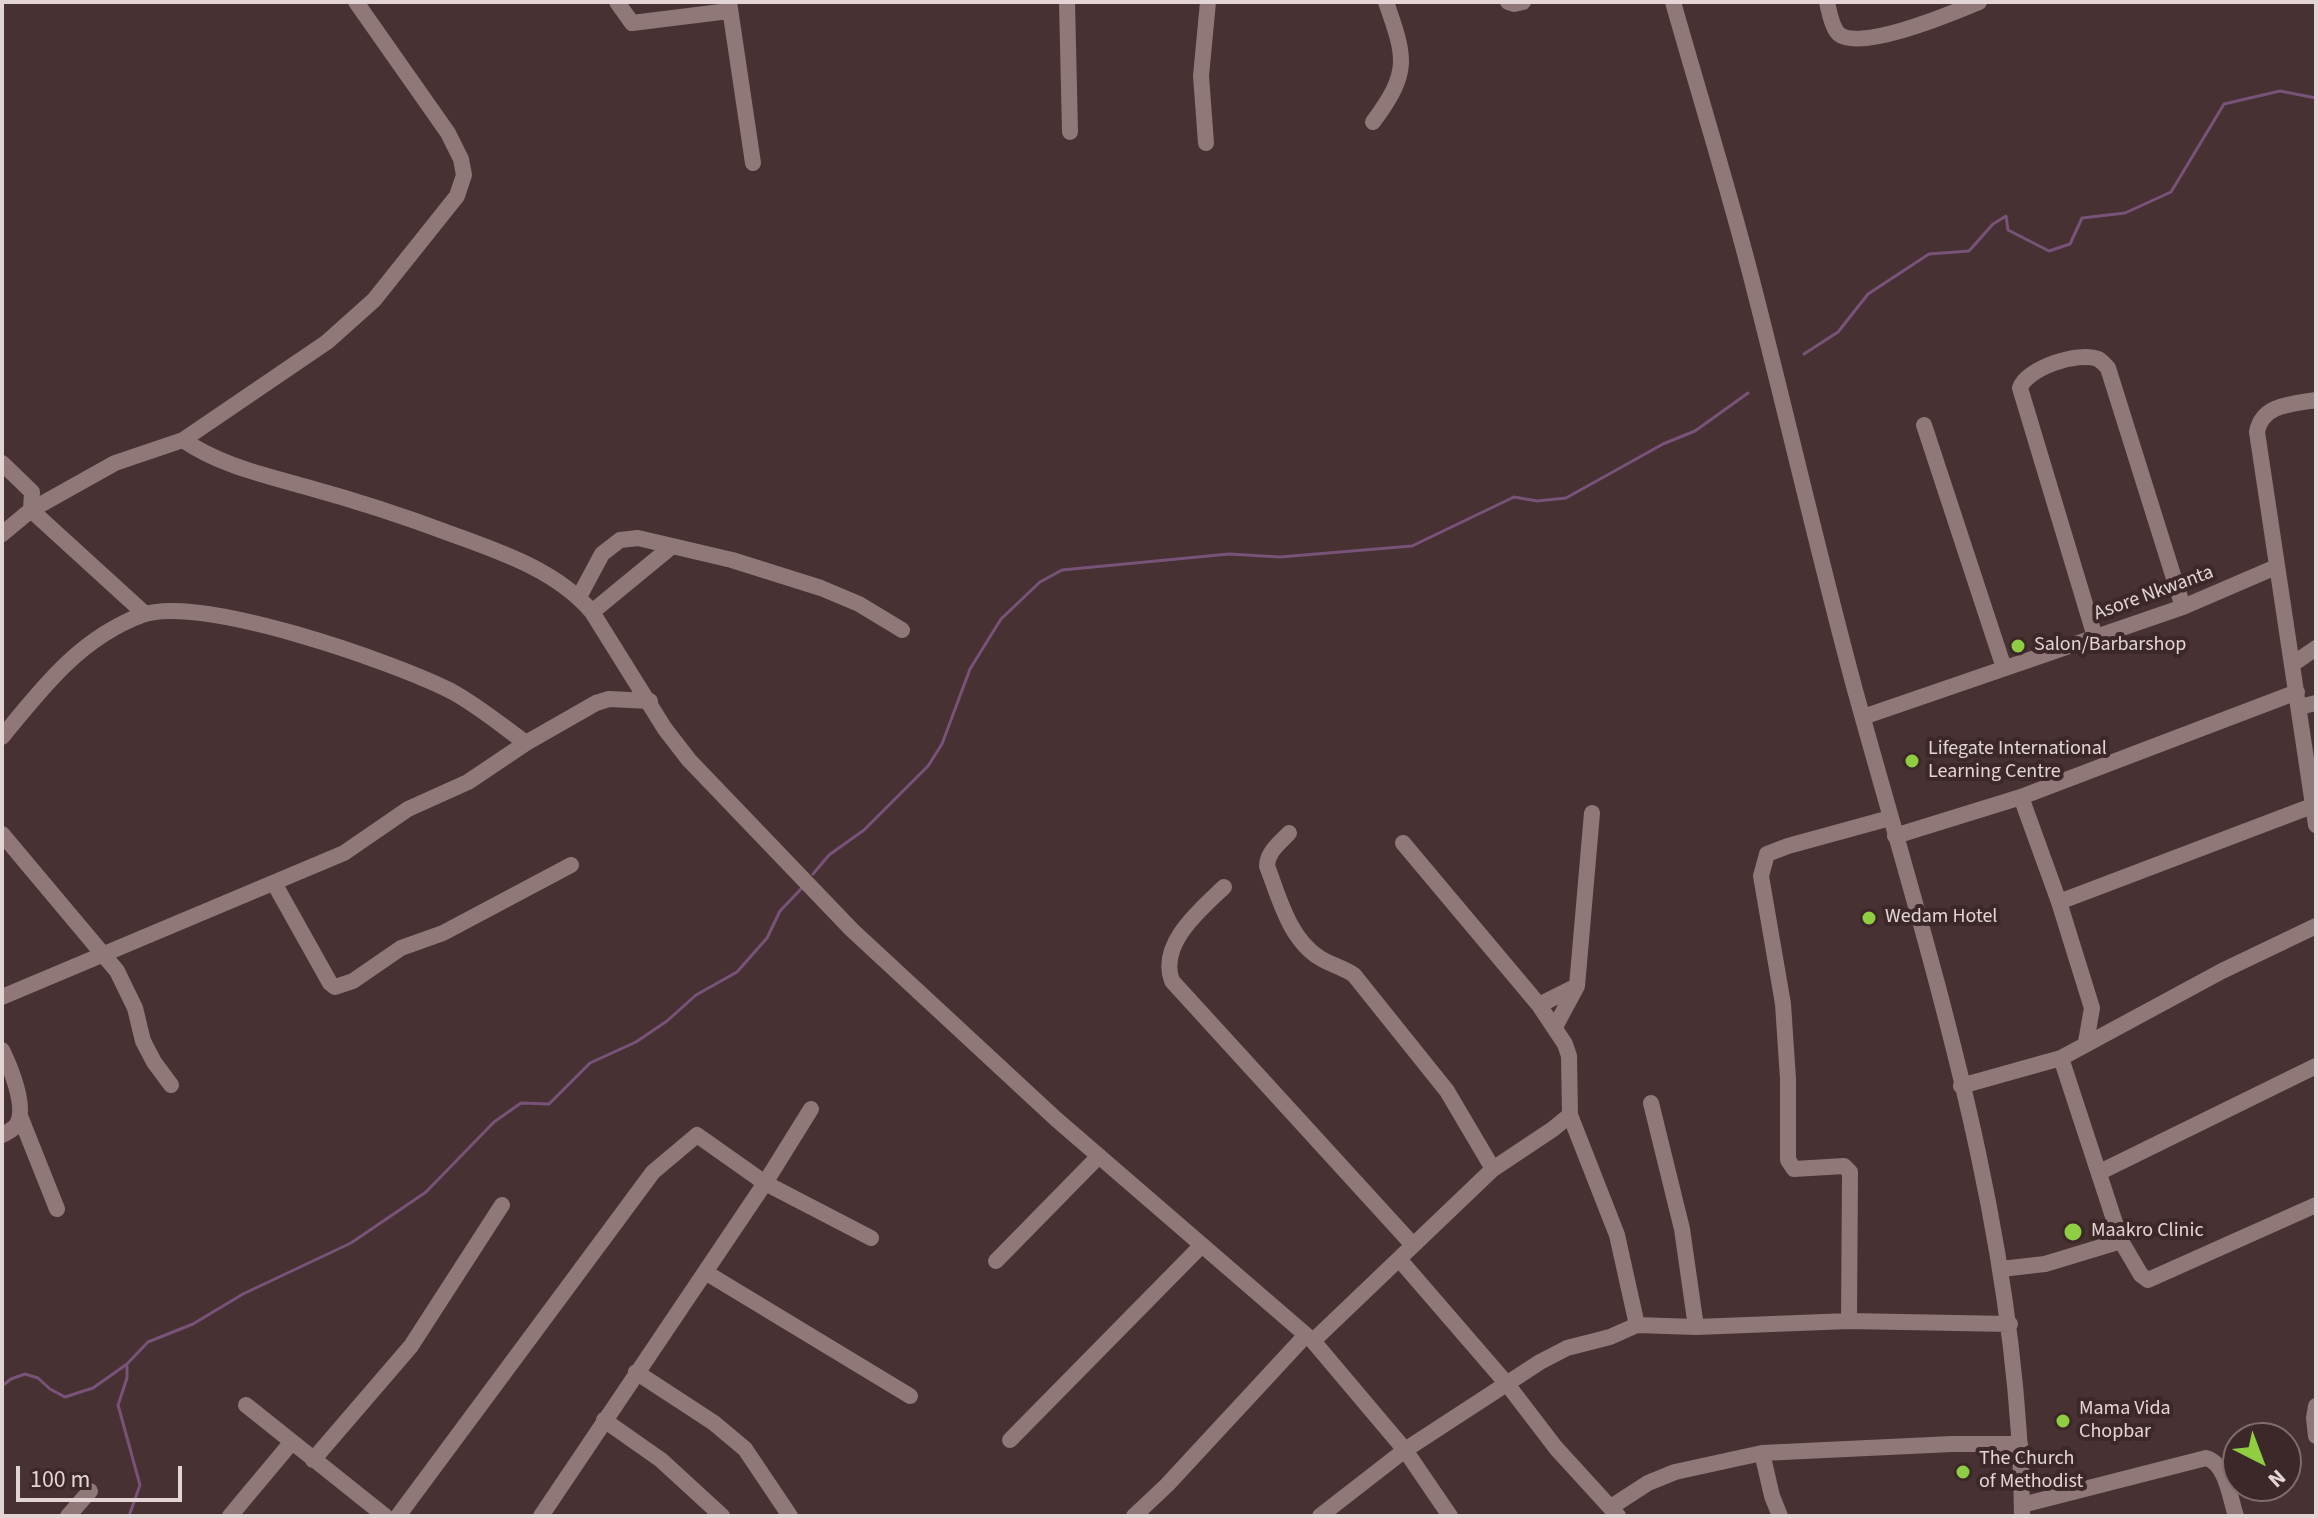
<!DOCTYPE html>
<html>
<head>
<meta charset="utf-8">
<style>
	body { margin:0 }
	#map { position:relative; width:2318px; height:1518px; overflow:hidden; background:#473133; font-family:"Source Sans 3",sans-serif }
	canvas { display:block }
	.frame { position:absolute; inset:0; border:4px solid #e3d5d5; pointer-events:none }
	.north { position:absolute; left:2222px; top:1422px; width:80px; height:80px; box-sizing:border-box; background:#3c2729; border:2px solid #7f6d6e; border-radius:50%; rotate:138deg; font-size:22px; font-weight:700; line-height:32px; text-align:center; color:#e3d5d5 }
	.north::after { content:''; display:block; margin:auto; width:28px; height:36px; background:#8fcd42; clip-path:polygon(50% 0,100% 100%,50% 72%,0 100%) }
	.scale { position:absolute; left:16px; top:1466px; width:166px; height:36px; box-sizing:border-box; border:4px solid #e3d5d5; border-top:0; padding-left:10px; font-size:24px; line-height:28px; white-space:nowrap; color:#e3d5d5; -webkit-text-stroke:6px #3c2729; paint-order:stroke }
</style>
</head>
<body>
<div id="map">
<canvas width="2318" height="1518"></canvas>
<div class="frame"></div>
<div class="north">N</div>
<div class="scale">100 m</div>
</div>
<script>
const ctx = document.querySelector('canvas').getContext('2d');
ctx.lineJoin = 'round';
function stroke(path, color, width, dash) {
  ctx.strokeStyle = color;
  ctx.lineWidth = width;
  ctx.lineCap = dash ? 'butt' : 'round';
  ctx.setLineDash(dash || []);
  ctx.stroke(path);
}
function label(font, color, halo, rows, align = 'center') {
  ctx.font = font + ' "Source Sans 3",sans-serif';
  ctx.lineWidth = 8;
  ctx.setLineDash([]);
  ctx.textBaseline = 'middle';
  ctx.strokeStyle = halo;
  ctx.fillStyle = color;
  for (const [text, x, y, turn = 0] of rows) {
    ctx.save();
    ctx.translate(x, y);
    ctx.rotate((+turn || 0) * Math.PI / 180);
    ctx.textAlign = isNaN(turn) ? turn : align;
    if (halo) ctx.strokeText(text, 0, 0);
    ctx.fillText(text, 0, 0);
    ctx.restore();
  }
}
stroke(new Path2D(`
	M1804,354L1838,332L1868,294L1929,254L1969,251L1993,224L2006,216L2008,230L2049,251L2070,244L2082,218L2125,213L2171,192L2224,104L2280,91L2316,98
	M813,874L829,855L864,830L928,766L942,744L970,669L1001,619L1040,582L1062,570L1229,554L1280,557L1412,546L1514,497L1537,501L1566,498L1663,444L1695,431L1748,393
	M127,1366V1378L118,1405L140,1485L129,1516
	M2,1386L11,1379L25,1374L38,1378L50,1389L65,1397L93,1388L127,1364L148,1342L193,1324L243,1294L351,1243L426,1192L494,1122L521,1103L549,1104L590,1063L636,1042L667,1021L696,995L737,972L767,938L780,911L801,889`), '#795278', 3);
stroke(new Path2D(`
	M617,2L632,23L729,11
	M729,2L753,163
	M1067,2L1070,132
	M1508,2L1514,4L1523,2
	M1673,2C1698,90 1725,177 1748,265C1785,407 1817,549 1855,690C1930,961 2020,1233 2022,1516
	M1827,2C1829,11 1831,24 1837,32C1854,55 1955,12 1979,2
	M1373,122C1410,72 1406,59 1386,2
	M1206,143L1201,76L1208,2
	M2316,400C2293,404 2262,404 2257,432L2316,825
	M1924,425L2004,668
	M183,440C220,465 261,474 303,486C354,500 404,516 454,535C503,553 557,571 592,612L665,729L689,760L852,930L1056,1119L1313,1341L1405,1450L1450,1516
	M2,463L32,492L31,510L145,614
	M2,534L31,510L115,463L183,440L327,342L374,300L457,196L464,175L461,159L448,133L356,2
	M579,597L602,554L620,540L638,538L732,560L821,588L859,604L902,630
	M592,612L671,547
	M2095,637L2020,388C2027,368 2078,351 2098,359C2102,361 2105,365 2108,368L2183,607
	M2293,664L2316,648
	M2299,707L2316,703
	M1863,717L2183,607L2276,567
	M2,737C42,688 80,638 142,615C200,594 394,662 451,691C477,705 501,725 526,743
	M2021,797L2059,902L2092,1008L2086,1042
	M1289,833C1280,843 1267,852 1267,866C1279,897 1289,939 1320,958C1331,965 1343,967 1354,975L1447,1091L1493,1169
	M2,834L117,971L135,1008L143,1041L154,1062L171,1085
	M1895,836L2021,797L2297,692
	M1403,843L1539,1005L1565,1044L1569,1056L1570,1115L1617,1235L1637,1325
	M274,883L330,983L335,987L353,981L401,948L443,933L571,865
	M1224,887C1201,909 1158,944 1172,981L1413,1245
	M2059,902L2312,806
	M2,997L344,853L408,809L468,782L526,743L596,703L609,699L650,701
	M1539,1005L1577,986
	M1555,1027L1577,986L1592,813
	M2,1050C10,1066 27,1107 17,1124C14,1129 8,1132 2,1135
	M2061,1058L2121,1241L2141,1275L2148,1280L2316,1205
	M1961,1086L2061,1058L2222,971L2316,926
	M1651,1103L1682,1229L1696,1327
	M20,1116L57,1209
	M2100,1172L2316,1066
	M1399,1259L1507,1384L1556,1448L1618,1516
	M996,1261L1099,1156
	M2001,1269L2045,1264L2121,1241
	M705,1272L910,1396
	M1849,1321L1850,1172L1844,1166L1794,1169L1788,1160V1079L1783,1004L1761,876L1767,854L1788,846L1890,818
	M1313,1341L1493,1169L1553,1129L1570,1115
	M636,1372L714,1423L745,1449L790,1516
	M246,1405L385,1516
	M2316,1406L2314,1418L2316,1436
	M604,1420L661,1460L722,1516
	M1010,1440L1202,1245
	M1762,1453L1772,1496L1780,1516
	M313,1460L411,1346L502,1205
	M2022,1505L2206,1458C2226,1463 2230,1498 2236,1516
	M1611,1507L1648,1483L1675,1472L1762,1453L1952,1444H2020
	M68,1516L90,1491
	M230,1516L291,1443
	M398,1516L653,1172L697,1135L765,1183L871,1238
	M541,1516L765,1183L811,1109
	M1134,1516L1167,1485L1306,1335
	M1320,1516L1405,1450L1540,1362L1567,1348L1610,1337L1637,1325L1696,1327L1849,1321L2010,1324`), '#907778', 16);
for (const [x, y, r, color] of [
	[2018,646,8,"#8fcd42"],
	[1912,761,8,"#8fcd42"],
	[1869,918,8,"#8fcd42"],
	[2073,1232,10,"#8fcd42"],
	[2063,1421,8,"#8fcd42"],
	[1963,1472,8,"#8fcd42"]
]) {
  const dot = new Path2D();
  dot.arc(x, y, r, 0, 2 * Math.PI);
  ctx.fillStyle = color;
  ctx.fill(dot);
  stroke(dot, '#3c2729', 3);
}
label('20px', '#e3d5d5', '#3c2729', [
	["Asore Nkwanta",2154,594,-20]
]);
label('20px', '#e3d5d5', '#3c2729', [
	["Salon/Barbarshop",2034,646],
	["Lifegate International",1928,750],
	["Learning Centre",1928,773],
	["Wedam Hotel",1885,918],
	["Maakro Clinic",2091,1232],
	["Mama Vida",2079,1410],
	["Chopbar",2079,1433],
	["The Church",1979,1460],
	["of Methodist",1979,1483]
], 'left');
</script>
</body>
</html>
